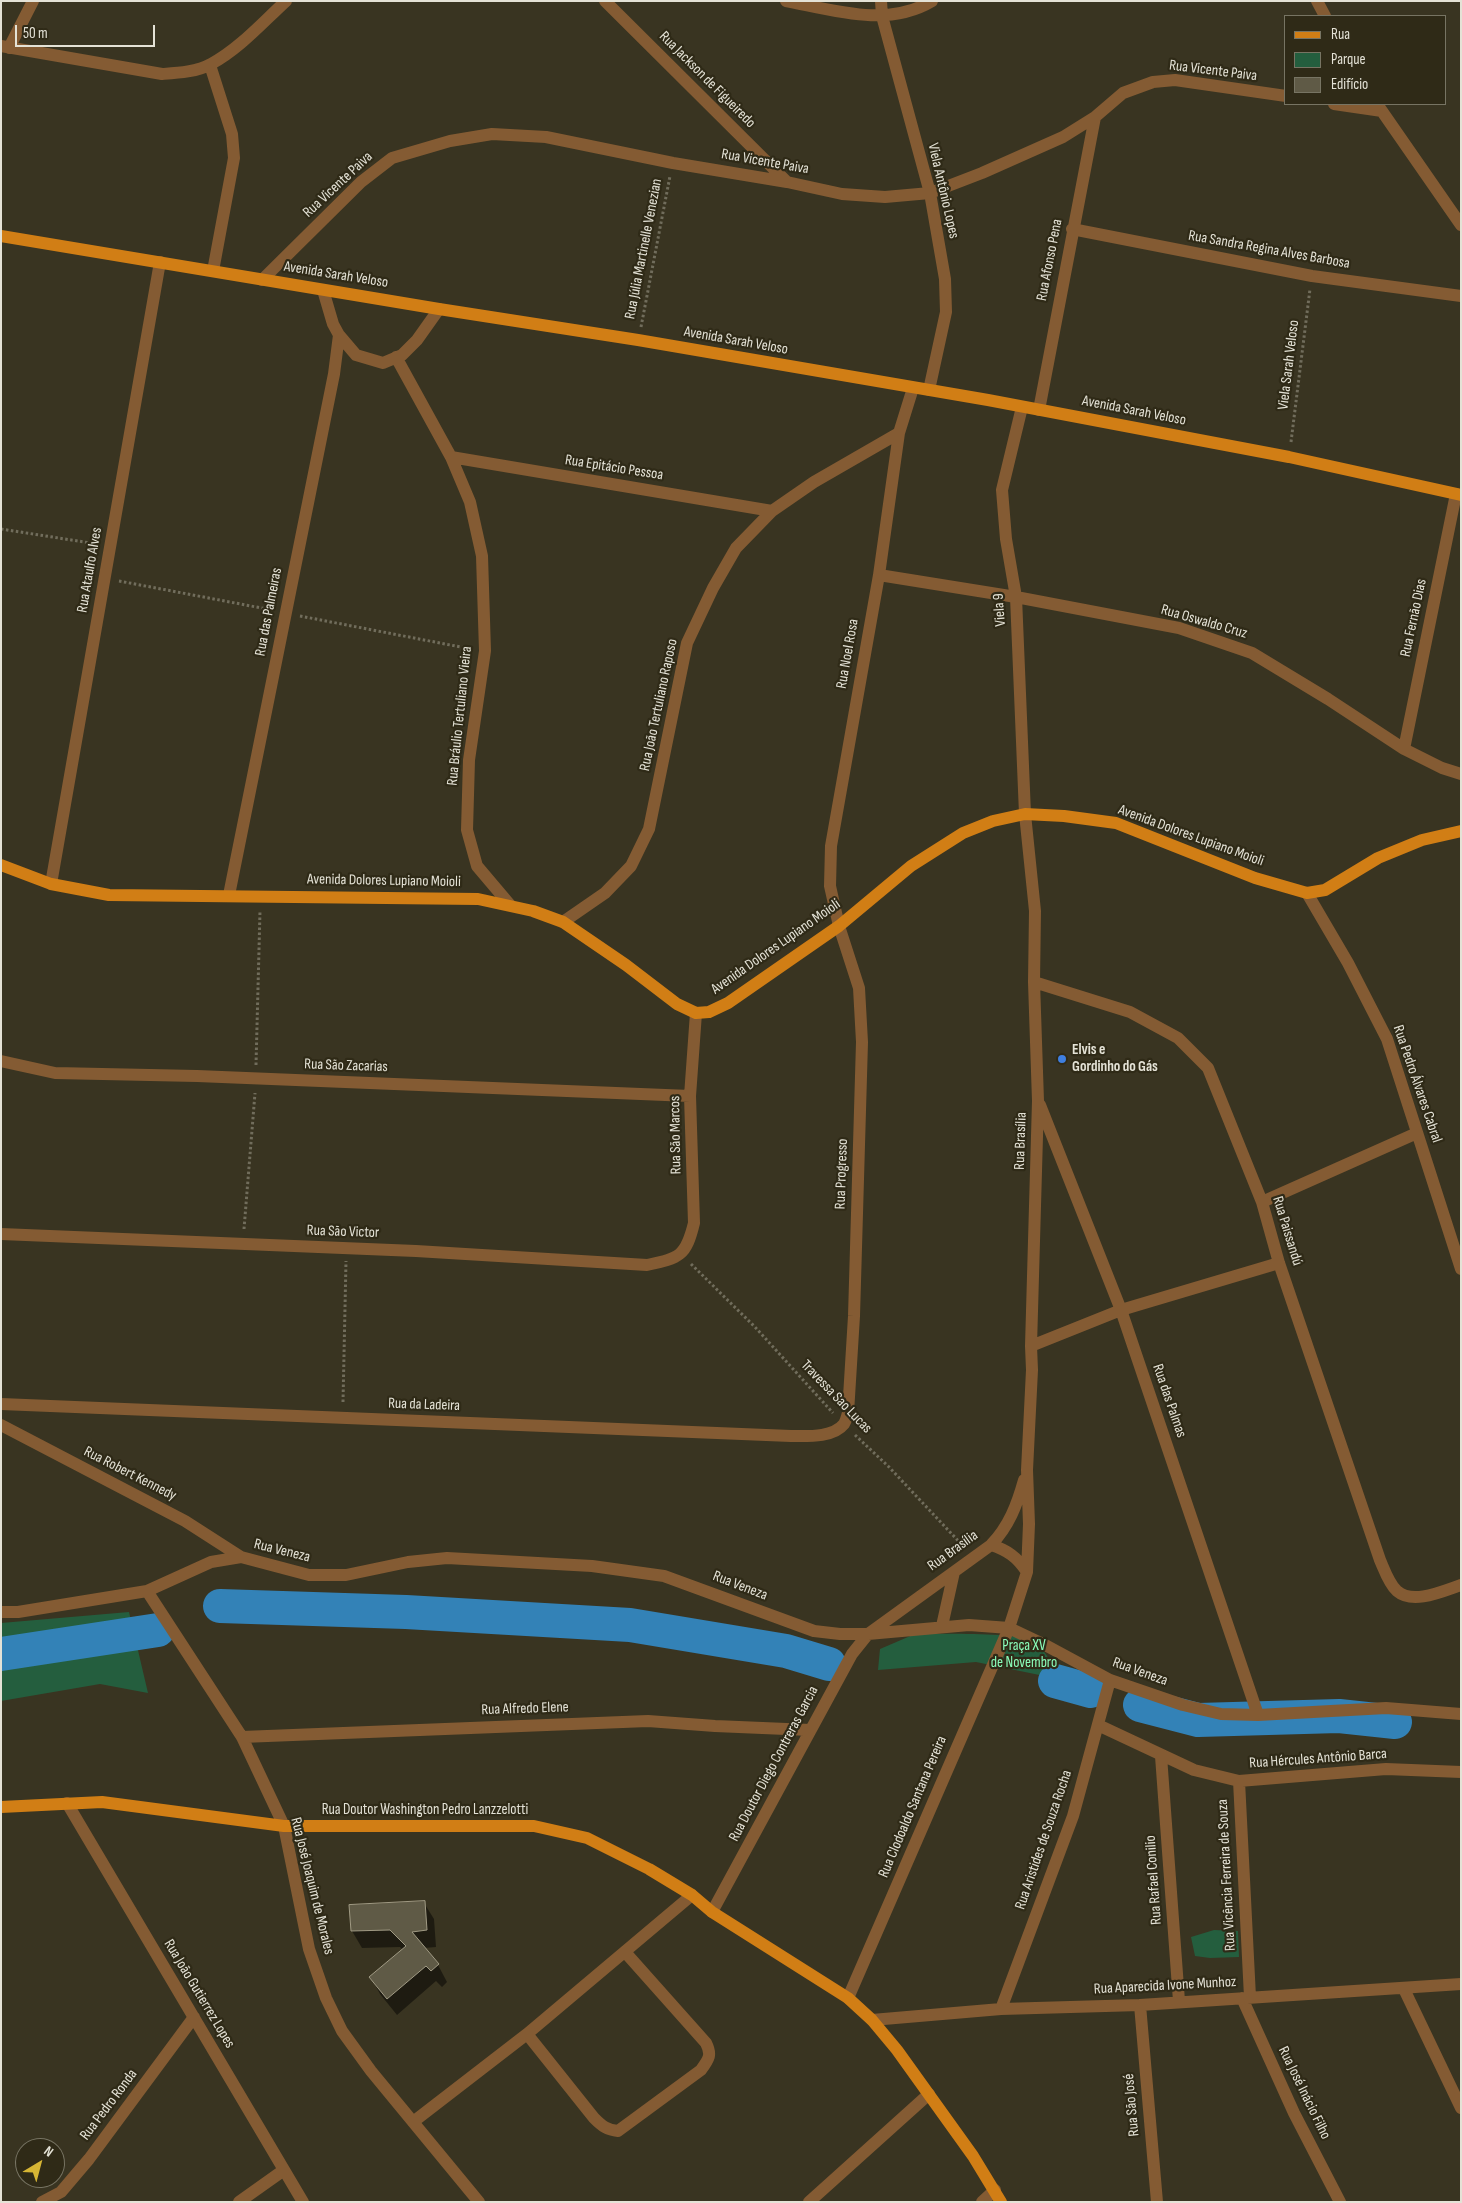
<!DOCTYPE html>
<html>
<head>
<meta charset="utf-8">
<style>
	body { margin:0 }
	#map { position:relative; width:1462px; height:2203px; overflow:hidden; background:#393421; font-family:"Sofia Sans Condensed",sans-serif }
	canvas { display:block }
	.frame { position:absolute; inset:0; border:2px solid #e4e2d6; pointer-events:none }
	.legend { position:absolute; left:1284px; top:15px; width:162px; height:90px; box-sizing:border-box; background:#2f2a17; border:1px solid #777463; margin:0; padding:6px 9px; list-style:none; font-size:15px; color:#e4e2d6 }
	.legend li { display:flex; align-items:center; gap:10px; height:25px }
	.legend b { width:25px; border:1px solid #777463 }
	.north { position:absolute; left:15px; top:2138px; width:50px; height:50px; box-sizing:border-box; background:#2f2a17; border:1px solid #777463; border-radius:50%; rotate:37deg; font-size:14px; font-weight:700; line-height:20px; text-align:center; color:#e4e2d6 }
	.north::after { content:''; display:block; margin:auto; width:18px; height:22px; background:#d6b534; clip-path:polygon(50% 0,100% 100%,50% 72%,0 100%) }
	.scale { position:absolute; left:15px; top:25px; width:140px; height:22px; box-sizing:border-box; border:2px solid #e4e2d6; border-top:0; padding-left:6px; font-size:15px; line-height:18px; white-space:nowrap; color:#e4e2d6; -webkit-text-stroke:4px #2f2a17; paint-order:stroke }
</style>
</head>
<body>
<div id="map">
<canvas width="1462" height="2203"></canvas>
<div class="frame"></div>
<ul class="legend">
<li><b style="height:6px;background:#d17e15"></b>Rua</li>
<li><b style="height:14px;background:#245e3e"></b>Parque</li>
<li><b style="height:14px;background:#5f5a46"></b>Edifício</li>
</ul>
<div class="north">N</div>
<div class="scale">50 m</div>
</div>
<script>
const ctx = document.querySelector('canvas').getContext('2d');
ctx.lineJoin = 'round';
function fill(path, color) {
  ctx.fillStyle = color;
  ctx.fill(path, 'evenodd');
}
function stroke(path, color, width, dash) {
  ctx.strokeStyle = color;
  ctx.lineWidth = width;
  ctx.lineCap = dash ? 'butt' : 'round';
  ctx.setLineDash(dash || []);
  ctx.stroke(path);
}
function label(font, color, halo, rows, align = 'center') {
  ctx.font = font + ' "Sofia Sans Condensed",sans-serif';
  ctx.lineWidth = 4.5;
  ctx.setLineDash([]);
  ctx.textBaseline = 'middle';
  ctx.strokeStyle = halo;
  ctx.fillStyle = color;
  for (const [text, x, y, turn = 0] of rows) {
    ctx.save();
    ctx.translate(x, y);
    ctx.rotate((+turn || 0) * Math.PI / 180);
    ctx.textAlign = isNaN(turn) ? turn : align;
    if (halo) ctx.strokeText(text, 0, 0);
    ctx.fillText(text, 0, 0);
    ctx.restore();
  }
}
fill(new Path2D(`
	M129,1612L148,1693L100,1684L1,1701V1623Z
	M915,1634C935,1634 1021,1632 1033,1641C1046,1651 1053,1664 1059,1679L976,1662L878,1670L880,1649Z
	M1214,1930L1238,1931L1239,1957L1210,1958L1195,1956L1191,1937Z`), '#245e3e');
fill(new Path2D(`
	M424,1903L434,1919L436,1947L424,1948L438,1965L447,1982L442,1987L436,1981L397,2015L380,1994L371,1977L403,1950L400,1947L362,1948L352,1931L350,1906Z`), '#0007');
stroke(new Path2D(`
	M220,1606L406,1612L630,1625L786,1651L829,1664
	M1,1654L158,1630
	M1055,1681L1091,1691
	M1140,1705L1198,1720L1339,1716L1395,1722`), '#3382b7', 34);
const building = new Path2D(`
	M425,1901L427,1930L412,1932L439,1964L431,1971L426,1966L387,1999L369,1977L406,1946L390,1930L351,1931L349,1905Z`);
fill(building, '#5f5a46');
stroke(building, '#a09a84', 1);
stroke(new Path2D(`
	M641,327L670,176
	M1291,442L1310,289
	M1,529L97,544
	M119,581L272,610
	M300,616L471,649
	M256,1065L260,911
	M244,1229L255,1093
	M691,1264L755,1327L833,1413
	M343,1402L346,1261
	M855,1435L889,1467L964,1547`), '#716d5c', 3, [2.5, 2.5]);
stroke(new Path2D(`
	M605,1L787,182
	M786,1C833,10 887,28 932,1
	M881,1L882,16L930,193L945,279L946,312L929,390
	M1317,1L1325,16
	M1,46L162,74C177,73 197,72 211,64C239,49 262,23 286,1
	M9,48L33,1
	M210,65L232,134L234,158L213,271
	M1334,104L1382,111
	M1377,104L1461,225
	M1072,229L1312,276L1461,296
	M262,280L361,182L392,158L450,141L492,134L546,137L673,163L787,182L842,194L885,197L930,193L982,173L1063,137L1095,117L1123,93L1153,82L1175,80L1286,96
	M323,290L333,324L339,335L356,355L383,363L402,355L417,340L439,309
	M396,357L451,457L470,502L482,556L485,651L469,760L467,830L477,866L510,905
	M1039,410L1095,117
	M451,457L772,511
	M879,575L1016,597L1179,628L1252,653L1328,699L1404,749L1442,768L1461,774
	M1404,749L1456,494
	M51,884L160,262
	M1307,893L1348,963L1387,1039L1461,1269
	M229,895L334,374L339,335
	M563,922L605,893L631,866L649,829L687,643L713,588L736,548L772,511L814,482L899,433
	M1034,982L1130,1012L1178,1038L1208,1068L1262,1202L1279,1263L1380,1560C1384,1569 1389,1584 1397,1591C1413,1605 1443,1591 1461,1585
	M1,1061L55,1073L197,1076L690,1096
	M1040,1105L1121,1310L1258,1715
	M1262,1202L1417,1133
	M1,1234L416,1251L647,1265C680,1258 686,1256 694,1223L690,1096L696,1013
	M1031,1346L1121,1310L1279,1263
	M1,1404L791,1436C806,1436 833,1438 844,1424C846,1421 847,1416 848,1413L854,1316L862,1042L859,988L839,926L830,886L831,846L879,575L899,433L913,388
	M1,1425L185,1521L241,1557
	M991,1545C1007,1550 1017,1557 1027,1572
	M147,1591L242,1737L284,1826L309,1949L326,1998L342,2031L371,2071L479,2202
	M1,1612H18L147,1591L211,1562L241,1557L309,1575H346L408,1562L447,1558L592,1566L664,1576L814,1631L840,1634H868L969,1625L1009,1628L1047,1646L1110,1680L1183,1705L1221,1714L1258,1715L1386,1708L1461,1714
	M942,1626L954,1572
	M1098,1725L1194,1770L1239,1781L1386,1769L1461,1772
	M242,1737L648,1721L715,1726L810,1730
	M1161,1756L1179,2001
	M1239,1781L1250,1997
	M67,1803L303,2202
	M712,1912L852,1654L868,1634L991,1545C1009,1526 1017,1505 1024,1480
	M1404,1989L1461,2108
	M848,1998L1009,1628L1027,1572L1029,1524L1027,1470L1032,1370L1031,1346L1038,1101L1034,982L1035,911L1025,814L1016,597L1006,539L1002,490L1022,407
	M1242,1998L1294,2113L1340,2202
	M1140,2005L1157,2202
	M1001,2009L1073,1816L1110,1680
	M872,2020L1001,2009L1140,2005L1461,1984
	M527,2034L594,2118C602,2126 607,2130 618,2131L701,2070C709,2059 712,2055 706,2043L625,1952
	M413,2122L527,2034L692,1895
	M42,2202L61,2192L89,2159L194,2017
	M239,2202L284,2170
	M809,2202L929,2094
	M982,2202L995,2190`), '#845b33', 12);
stroke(new Path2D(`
	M1,236L439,309L638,340L988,400L1289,457L1461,495
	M1,865L51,884L109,895L478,899L533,911L563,922L626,965L677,1004L696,1013L709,1012L728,1003L839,926L911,866L963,833L993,821L1025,814L1064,816L1116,823L1255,878L1307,893L1325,890L1378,858L1422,840L1461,831
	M1,1807L102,1802L284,1826H534L587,1838L649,1869L692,1895L712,1912L848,1998L872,2020L897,2050L973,2156L1001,2202`), '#d17e15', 12);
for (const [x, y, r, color] of [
	[1062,1059,5,"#3f7fe0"]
]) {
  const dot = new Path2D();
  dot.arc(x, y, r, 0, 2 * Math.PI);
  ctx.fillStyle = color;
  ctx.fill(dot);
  stroke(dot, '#2f2a17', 2);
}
label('15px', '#e4e2d6', '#2f2a17', [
	["Rua Vicente Paiva",1213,71,7],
	["Rua Jackson de Figueiredo",707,80,45],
	["Rua Vicente Paiva",765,162,10],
	["Rua Vicente Paiva",338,185,-43],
	["Viela Antônio Lopes",943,191,77],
	["Rua Júlia Martinelle Venezian",644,249,-79],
	["Rua Sandra Regina Alves Barbosa",1269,250,10],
	["Rua Afonso Pena",1050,260,-79],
	["Avenida Sarah Veloso",336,275,9],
	["Avenida Sarah Veloso",736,341,10],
	["Viela Sarah Veloso",1289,365,-83],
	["Avenida Sarah Veloso",1134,411,11],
	["Rua Epitácio Pessoa",614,468,9],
	["Rua Ataulfo Alves",90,570,-80],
	["Viela 9",1000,610,-94],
	["Rua das Palmeiras",269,612,-79],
	["Rua Fernão Dias",1414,618,-78],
	["Rua Oswaldo Cruz",1204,622,16],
	["Rua Noel Rosa",848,654,-80],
	["Rua João Tertuliano Raposo",659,705,-78],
	["Rua Bráulio Tertuliano Vieira",460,716,-84],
	["Avenida Dolores Lupiano Moioli",1191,836,20],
	["Avenida Dolores Lupiano Moioli",384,881,1],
	["Avenida Dolores Lupiano Moioli",776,947,-35],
	["Rua São Zacarias",346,1066,2],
	["Rua Pedro Álvares Cabral",1417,1084,71],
	["Rua São Marcos",676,1135,-91],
	["Rua Brasília",1021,1141,-88],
	["Rua Progresso",842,1174,-88],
	["Rua Paissandú",1287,1231,73],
	["Rua São Victor",343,1232,2],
	["Travessa Sao Lucas",836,1397,46],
	["Rua das Palmas",1169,1401,71],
	["Rua da Ladeira",424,1405,2],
	["Rua Robert Kennedy",130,1474,27],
	["Rua Veneza",282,1551,14],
	["Rua Brasília",953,1551,-36],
	["Rua Veneza",740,1586,21],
	["Rua Veneza",1140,1672,20],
	["Rua Alfredo Elene",525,1709,-2],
	["Rua Hércules Antônio Barca",1318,1759,-4],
	["Rua Doutor Diego Contreras Garcia",774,1764,-62],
	["Rua Clodoaldo Santana Pereira",913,1807,-67],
	["Rua Doutor Washington Pedro Lanzzelotti",425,1810],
	["Rua Aristides de Souza Rocha",1044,1840,-71],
	["Rua Vicência Ferreira de Souza",1227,1875,-93],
	["Rua Rafael Conilio",1154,1880,-94],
	["Rua José Joaquim de Morales",312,1886,76],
	["Rua Aparecida Ivone Munhoz",1165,1986,-3],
	["Rua João Gutierrez Lopes",199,1994,59],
	["Rua José Inácio Filho",1304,2093,64],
	["Rua Pedro Ronda",109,2105,-53],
	["Rua São José",1132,2105,-95]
]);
label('bold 15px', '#e4e2d6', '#2f2a17', [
	["Elvis e",1072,1050],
	["Gordinho do Gás",1072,1067]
], 'left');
label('15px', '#8afdba', '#2f2a17', [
	["Praça XV",1024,1646],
	["de Novembro",1024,1663]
]);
</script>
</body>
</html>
